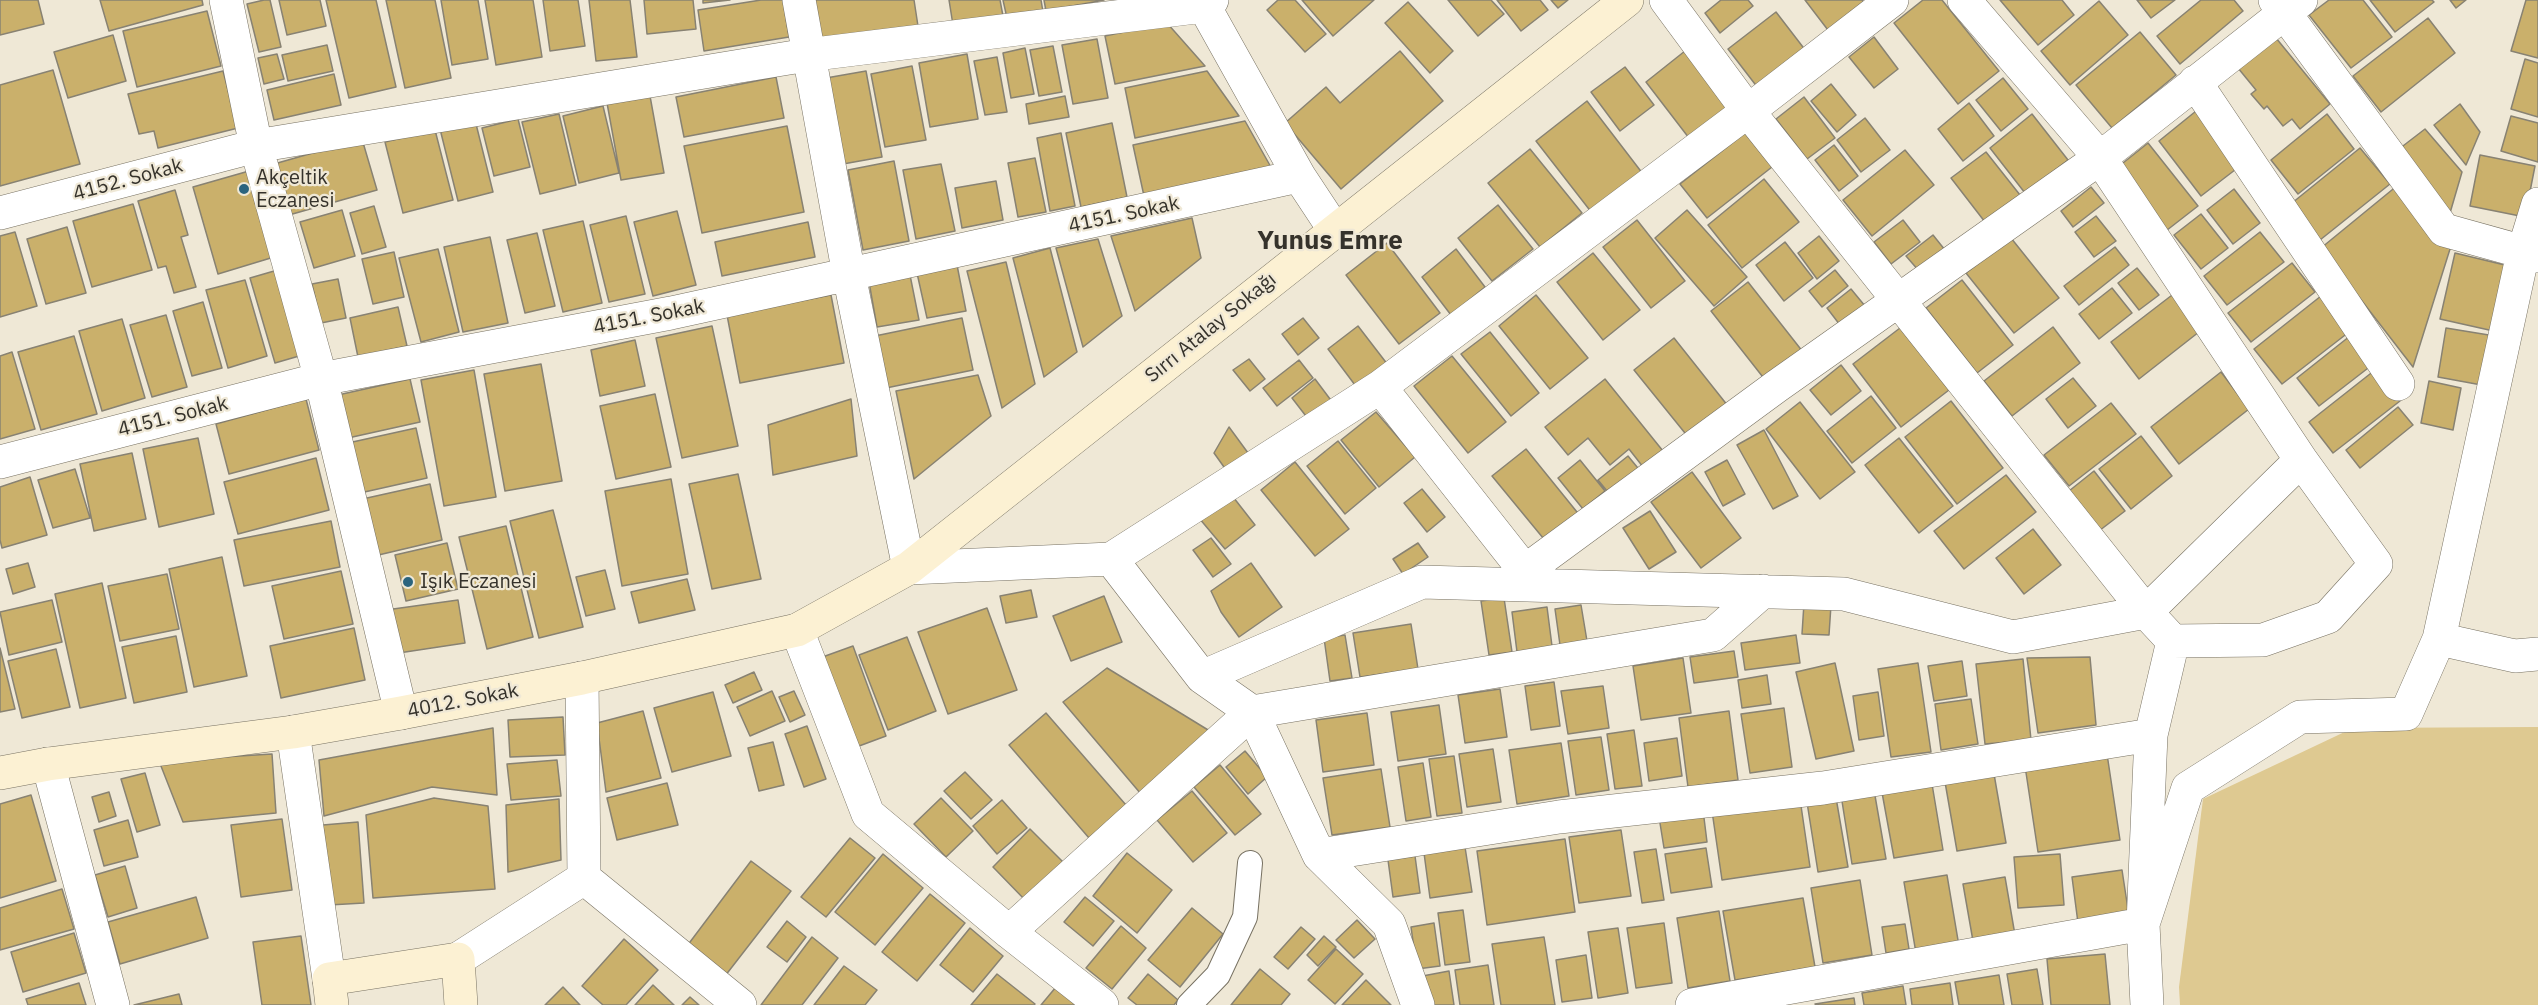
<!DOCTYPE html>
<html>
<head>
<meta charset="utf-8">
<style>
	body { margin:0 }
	canvas { display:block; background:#efe8d6 }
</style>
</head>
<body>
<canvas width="2538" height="1005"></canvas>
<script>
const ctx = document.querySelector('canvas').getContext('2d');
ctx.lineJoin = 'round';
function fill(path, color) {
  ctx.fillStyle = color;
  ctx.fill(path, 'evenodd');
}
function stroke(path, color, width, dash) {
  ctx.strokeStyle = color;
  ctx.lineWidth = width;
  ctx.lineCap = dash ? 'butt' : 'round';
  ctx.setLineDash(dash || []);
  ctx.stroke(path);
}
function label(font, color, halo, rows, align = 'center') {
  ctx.font = font + ' "IBM Plex Sans",sans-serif';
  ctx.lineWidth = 4.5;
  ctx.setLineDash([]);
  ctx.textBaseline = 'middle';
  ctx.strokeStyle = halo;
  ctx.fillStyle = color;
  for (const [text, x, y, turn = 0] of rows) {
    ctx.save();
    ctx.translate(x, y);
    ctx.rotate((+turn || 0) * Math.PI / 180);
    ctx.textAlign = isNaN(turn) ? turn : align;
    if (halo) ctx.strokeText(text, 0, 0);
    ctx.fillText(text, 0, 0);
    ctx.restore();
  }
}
fill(new Path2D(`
	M2538,727V1005H2180L2179,987L2203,799L2353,728Z`), '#dec991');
const building = new Path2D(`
	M0,0H38L44,24L0,35Z
	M100,0H202L203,5L109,31Z
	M264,0H270L281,47L259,52L247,4Z
	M279,0H320L326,26L287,35Z
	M326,0H376L396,87L349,98Z
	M386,0H435L451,78L405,88Z
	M441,0H478L488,59L452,65Z
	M485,0H533L542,57L496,65Z
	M543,0H578L585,46L550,51Z
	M589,0H630L637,57L596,61Z
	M644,0H693L696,29L647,34Z
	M703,0H730L703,3Z
	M761,0H783L789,37L704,51L698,10Z
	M813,0H914L918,26L819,41Z
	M949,0H1000L1003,16L953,25Z
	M1003,0H1041L1043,12L1007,18Z
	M1044,0H1104L1046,11Z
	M1278,0H1295L1326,34L1305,52L1267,10Z
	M1302,0H1374L1333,36Z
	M1448,0H1491L1504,14L1478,36Z
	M1497,0H1540L1548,10L1521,31Z
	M1551,0H1568L1558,8Z
	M1721,0H1748L1753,6L1720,33L1705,13Z
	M1805,0H1862L1867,6L1831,34Z
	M1923,0H1942L1999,71L1958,104L1894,23Z
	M2000,0H2062L2074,15L2038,45Z
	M2137,0H2175L2151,18Z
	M2201,0H2234L2243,11L2180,64L2157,36Z
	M2329,0H2363L2392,37L2351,68L2309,15Z
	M2370,0H2432L2434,2L2395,32Z
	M2450,0H2466L2456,8Z
	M2526,0H2538V58L2511,51Z
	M2099,1L2128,35L2070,85L2041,51Z
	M1408,2L1453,51L1430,73L1385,23Z
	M207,11L221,66L137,87L123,31Z
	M1776,12L1806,51L1758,88L1728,49Z
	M2428,18L2455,53L2381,112L2353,76Z
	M1167,23L1205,66L1115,84L1105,36Z
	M2140,32L2176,75L2112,128L2076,85Z
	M113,35L126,81L68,98L54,52Z
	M1874,37L1898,69L1874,88L1849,57Z
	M2276,38L2330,104L2300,129L2292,119L2283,126L2267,106L2264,109L2251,94L2256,90L2238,68Z
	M1097,39L1108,98L1073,104L1062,45Z
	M327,45L333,71L288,81L282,55Z
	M1053,46L1062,92L1039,96L1030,50Z
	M1690,47L1733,104L1689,138L1646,82Z
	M1025,48L1034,94L1011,98L1003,53Z
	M1400,51L1443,101L1341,189L1285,123L1326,87L1340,103Z
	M277,54L284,79L264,84L258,58Z
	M967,54L978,119L930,127L919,63Z
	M997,57L1007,112L985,115L974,61Z
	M2525,59L2538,63V117L2511,109Z
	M912,66L926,140L885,147L871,74Z
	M1625,67L1654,105L1620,131L1591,92Z
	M53,70L80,164L0,186V85Z
	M223,71L238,128L158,148L154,131L139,134L128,94Z
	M866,71L882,157L843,164L826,78Z
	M1207,71L1239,116L1135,138L1125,88Z
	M334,74L341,105L274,120L267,90Z
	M776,77L784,118L684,137L676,97Z
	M2003,78L2028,109L2001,131L1976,100Z
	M1831,84L1856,115L1837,132L1811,101Z
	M650,96L664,173L621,180L607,103Z
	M1065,96L1069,117L1029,124L1026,104Z
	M1804,97L1835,138L1807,159L1776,119Z
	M1587,101L1643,174L1592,213L1536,141Z
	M1969,103L1994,136L1963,161L1938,129Z
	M2460,104L2480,132L2466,165L2434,125Z
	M603,106L619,173L579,183L563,116Z
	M2201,107L2244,163L2201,196L2159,141Z
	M559,114L576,185L540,194L522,122Z
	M2032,114L2068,160L2025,193L1990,148Z
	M2327,114L2354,149L2298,194L2271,160Z
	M2511,116L2538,123V162L2501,151Z
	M1865,118L1890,150L1861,172L1837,140Z
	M518,119L530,167L494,176L482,128Z
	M475,120L493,192L458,201L440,129Z
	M1245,121L1272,169L1144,196L1133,145Z
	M1112,123L1127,197L1081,207L1066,133Z
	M787,126L804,212L702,233L684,146Z
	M2425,129L2462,172L2450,213L2399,149Z
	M435,130L453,200L403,213L385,142Z
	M1061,133L1075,206L1050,211L1037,138Z
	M1745,133L1772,167L1707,218L1680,184Z
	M362,139L377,190L289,215L274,164Z
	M2148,143L2198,206L2162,234L2113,171Z
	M1834,145L1858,176L1839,191L1815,160Z
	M2360,148L2390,184L2320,240L2292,203Z
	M1530,149L1582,213L1540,247L1488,183Z
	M1905,150L1934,185L1872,236L1843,200Z
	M1986,152L2020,195L1985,222L1951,178Z
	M2480,155L2535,166L2525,217L2470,206Z
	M1035,158L1046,212L1018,217L1008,163Z
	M894,161L909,241L863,250L848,170Z
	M941,164L955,231L916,239L903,170Z
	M249,171L274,257L218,274L193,187Z
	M1764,179L1799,222L1742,268L1708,225Z
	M996,181L1003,220L962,228L955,188Z
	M2398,185L2450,249L2413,367L2321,248Z
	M2091,187L2104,203L2073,227L2061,211Z
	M2234,189L2260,223L2233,244L2207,210Z
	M175,190L188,235L181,237L196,287L174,293L166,266L158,268L138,201Z
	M133,204L152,270L92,287L73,221Z
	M1498,205L1533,249L1492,281L1458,238Z
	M374,206L386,247L362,254L350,213Z
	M342,210L355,256L314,268L300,222Z
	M1687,210L1747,277L1714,306L1655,238Z
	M677,211L696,285L653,296L634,222Z
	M2201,214L2228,248L2201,269L2174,235Z
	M626,216L645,294L609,302L590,225Z
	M2096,216L2116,241L2094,257L2075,232Z
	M1192,218L1201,258L1135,311L1111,236Z
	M1637,220L1685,281L1651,308L1603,247Z
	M1903,220L1920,242L1891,264L1874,242Z
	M583,221L602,303L563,312L543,230Z
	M808,222L815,257L722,276L715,242Z
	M67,227L86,293L46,304L27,239Z
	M15,232L37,306L0,317V236Z
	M2260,232L2284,262L2227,305L2204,276Z
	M537,233L555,306L525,313L507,240Z
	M1933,235L1945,250L1919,271L1906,256Z
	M1819,236L1839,261L1817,279L1798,253Z
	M490,237L508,323L463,332L444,247Z
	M2011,238L2059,298L2014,333L1966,273Z
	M1098,239L1122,316L1083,347L1056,248Z
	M1785,242L1813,278L1784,301L1756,265Z
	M1387,243L1440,313L1399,344L1346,275Z
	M2115,247L2129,265L2079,305L2064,286Z
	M1050,248L1077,352L1044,377L1013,258Z
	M438,249L459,332L421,342L399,258Z
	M1456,249L1485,287L1451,315L1422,277Z
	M394,252L404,297L373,304L362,259Z
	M1593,253L1640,310L1603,340L1557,282Z
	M2455,253L2513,267L2498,332L2440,319Z
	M1006,262L1035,384L1002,408L967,271Z
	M2292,263L2315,292L2251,342L2228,313Z
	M957,265L966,311L927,318L917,273Z
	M2137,268L2159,295L2139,310L2118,283Z
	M281,269L306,354L275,363L250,278Z
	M1835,270L1848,286L1822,307L1809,291Z
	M910,275L919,320L877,327L869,282Z
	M338,279L346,318L321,323L312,284Z
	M245,280L267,356L228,368L206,290Z
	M1962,280L2013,345L1977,373L1926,308Z
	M1748,282L1803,352L1766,381L1711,311Z
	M2112,288L2132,313L2099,339L2079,314Z
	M1851,289L1865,306L1840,325L1827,308Z
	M2176,292L2204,328L2139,379L2111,342Z
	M831,295L844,363L740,383L727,315Z
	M1536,295L1588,358L1550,389L1499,326Z
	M2321,296L2349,332L2282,384L2254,349Z
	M203,302L222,368L192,376L173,311Z
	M398,307L407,346L358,357L350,318Z
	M166,315L187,387L152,397L130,325Z
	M962,318L973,370L886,388L875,336Z
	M1303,318L1319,338L1298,355L1282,334Z
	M122,319L145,398L102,411L79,331Z
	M712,326L738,446L682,458L656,338Z
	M1358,326L1388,365L1358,389L1328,349Z
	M2053,327L2080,363L2012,416L1984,381Z
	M1900,328L1949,390L1901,427L1853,364Z
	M2446,328L2495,336L2487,386L2438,377Z
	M1490,332L1539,393L1511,416L1461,354Z
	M74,336L97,414L41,430L18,352Z
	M2350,336L2372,365L2319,406L2297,378Z
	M1674,338L1728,406L1689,438L1634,370Z
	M635,340L645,386L600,396L591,350Z
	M12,352L35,429L0,439V356Z
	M1452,356L1506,422L1468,453L1414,386Z
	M1249,359L1265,379L1250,391L1233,370Z
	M1299,360L1313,378L1277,406L1263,388Z
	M541,364L562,481L505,491L484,374Z
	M1841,365L1861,391L1831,415L1810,390Z
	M474,370L496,497L444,506L421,380Z
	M2375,370L2400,401L2333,453L2309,422Z
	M2221,372L2249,409L2179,464L2151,427Z
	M978,375L991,416L914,479L896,391Z
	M2073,378L2096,406L2068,428L2046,399Z
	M410,379L420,422L348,438L338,395Z
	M1315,379L1333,403L1309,420L1292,398Z
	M1605,379L1667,456L1647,472L1629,449L1610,465L1588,438L1568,455L1545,427Z
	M2429,381L2461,388L2453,430L2421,423Z
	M655,394L671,467L616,479L600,406Z
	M1871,396L1896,428L1852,463L1827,431Z
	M306,399L319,450L229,474L216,424Z
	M851,399L857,456L773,475L768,425Z
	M1951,401L2003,468L1957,504L1905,437Z
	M1800,402L1855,472L1820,499L1766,429Z
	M2111,403L2136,434L2069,486L2044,455Z
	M2398,407L2413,425L2360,468L2346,450Z
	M1376,412L1415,457L1379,487L1341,440Z
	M1229,427L1251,457L1229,474L1214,453Z
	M416,428L427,478L360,493L348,443Z
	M1764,430L1798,496L1773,509L1737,445Z
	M2141,436L2172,476L2131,509L2099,469Z
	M198,438L214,514L159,527L143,449Z
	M1899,438L1953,506L1919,533L1865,465Z
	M1338,441L1376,488L1345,514L1307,466Z
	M1526,449L1581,517L1548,544L1492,476Z
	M132,453L146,519L94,531L80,464Z
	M1628,456L1642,473L1612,497L1598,480Z
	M316,458L329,510L238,534L224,482Z
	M1580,460L1605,491L1583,509L1558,478Z
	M1727,460L1745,494L1723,506L1705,472Z
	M1295,462L1349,529L1315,556L1261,490Z
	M75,469L90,518L53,528L38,480Z
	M2094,471L2125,511L2095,534L2064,495Z
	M1692,472L1741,538L1701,568L1651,502Z
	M738,474L761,579L712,589L689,484Z
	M2006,475L2036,512L1964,569L1934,531Z
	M30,477L47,535L2,548L0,540V487Z
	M671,479L688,574L622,586L605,491Z
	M430,484L442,540L370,557L358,500Z
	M1422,489L1445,517L1427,532L1404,503Z
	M1230,493L1255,525L1225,549L1199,518Z
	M553,510L583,627L539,638L510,521Z
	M1650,511L1676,552L1649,569L1623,528Z
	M331,521L340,567L244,586L234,540Z
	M506,526L533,637L487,649L459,537Z
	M2033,529L2061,565L2024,594L1996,558Z
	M1211,538L1231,564L1213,577L1193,550Z
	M447,543L458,589L406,601L395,555Z
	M1418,543L1428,557L1403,574L1393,559Z
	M222,557L247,676L194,687L169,569Z
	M28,563L35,587L13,594L6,569Z
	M1251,563L1282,607L1239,637L1221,612L1211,591Z
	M605,570L615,609L586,616L576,577Z
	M341,571L353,624L284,639L272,586Z
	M167,574L179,629L120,641L108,586Z
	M687,579L695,610L639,623L631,592Z
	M102,583L126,698L80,708L55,594Z
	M1031,590L1037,617L1006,623L1000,596Z
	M1104,596L1122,642L1071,661L1053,616Z
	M1504,598L1512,652L1489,655L1481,601Z
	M52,600L62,642L9,655L0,612Z
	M458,600L465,643L392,654L386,610Z
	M1804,603L1831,605L1829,635L1802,634Z
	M1581,605L1587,641L1560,645L1555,609Z
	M1547,607L1552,646L1517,652L1512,612Z
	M987,608L1017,690L948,714L918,632Z
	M1411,624L1418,669L1360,677L1353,633Z
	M354,628L365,680L281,698L270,646Z
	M1345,635L1352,678L1330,681L1324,638Z
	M1796,635L1800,663L1745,670L1741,643Z
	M176,636L187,692L134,703L122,647Z
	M907,637L936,711L888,730L859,655Z
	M853,646L886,736L851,749L817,659Z
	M0,648L15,709L0,712Z
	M56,649L70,707L22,718L8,661Z
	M1734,651L1738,677L1694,683L1690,657Z
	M2090,657L2096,725L2038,733L2027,658Z
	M1683,658L1691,713L1641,720L1633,666Z
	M2023,659L2031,740L1985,744L1976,664Z
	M1962,661L1967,696L1934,701L1928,666Z
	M1835,663L1854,751L1816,759L1796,672Z
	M1918,663L1931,752L1891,757L1878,669Z
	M1107,668L1213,733L1141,794L1063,702Z
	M754,672L762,690L733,703L725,685Z
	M1767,675L1771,704L1742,708L1738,680Z
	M1554,682L1560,726L1531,730L1525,686Z
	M1603,686L1609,728L1568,734L1561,691Z
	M1500,689L1507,737L1465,743L1458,695Z
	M772,691L785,721L750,736L737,707Z
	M794,691L805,715L790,722L779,697Z
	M713,692L731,756L672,772L654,708Z
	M1878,692L1884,736L1859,740L1853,696Z
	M1971,699L1978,744L1941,750L1935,704Z
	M1439,705L1446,754L1398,761L1391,712Z
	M1784,708L1792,767L1750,773L1741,714Z
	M643,711L661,778L606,792L597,723Z
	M1729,711L1738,780L1688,787L1679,718Z
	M1046,713L1126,805L1089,838L1009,745Z
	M1367,713L1374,765L1323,772L1316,720Z
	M563,717L565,755L510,757L508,720Z
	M807,726L826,779L804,787L785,734Z
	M493,728L497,795L432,787L324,816L319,760Z
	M1634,730L1642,786L1615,789L1607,734Z
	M1601,737L1609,790L1576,795L1568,741Z
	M1677,738L1682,776L1649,781L1644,743Z
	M773,742L784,785L759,791L748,748Z
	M1561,743L1569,796L1517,804L1509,750Z
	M1493,749L1501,802L1467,807L1459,754Z
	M1245,751L1267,777L1248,794L1226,767Z
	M272,754L276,813L183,822L159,761Z
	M2107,754L2120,840L2038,852L2025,766Z
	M1454,756L1462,813L1437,816L1429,759Z
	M557,760L561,796L511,800L507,764Z
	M1423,763L1431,817L1406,821L1398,767Z
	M1220,765L1261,814L1235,835L1194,787Z
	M1381,769L1390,827L1332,835L1323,778Z
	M965,772L992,800L971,819L944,791Z
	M145,773L160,825L137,832L121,779Z
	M1994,774L2006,843L1957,851L1945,782Z
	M1931,778L1943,850L1894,858L1881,787Z
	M667,783L678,825L617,840L607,798Z
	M1874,790L1886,859L1852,864L1841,795Z
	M1192,791L1227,833L1193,862L1157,820Z
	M109,792L116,816L99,822L92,797Z
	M1835,792L1848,867L1818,872L1806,796Z
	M31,795L56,881L0,898V804Z
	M434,798L488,806L495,889L373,898L366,815Z
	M941,798L973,831L946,857L914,824Z
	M559,799L561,860L508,872L506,805Z
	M1800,799L1810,867L1722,880L1712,811Z
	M1002,800L1027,828L997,854L973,826Z
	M1703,810L1707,842L1664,848L1659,817Z
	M282,819L292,890L241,897L231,825Z
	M128,820L138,857L104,866L94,830Z
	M358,822L364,903L329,905L323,825Z
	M1030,829L1065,864L1027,902L993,867Z
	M1621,830L1631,896L1579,903L1569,837Z
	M850,838L875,858L826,917L801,897Z
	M1565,839L1575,912L1487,925L1477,851Z
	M1465,847L1472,892L1430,898L1424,853Z
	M1706,848L1712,887L1671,893L1665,854Z
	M1656,849L1664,900L1642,903L1634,852Z
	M1127,853L1172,890L1137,933L1093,896Z
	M883,854L923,888L875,945L835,912Z
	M2060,854L2064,905L2018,908L2014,857Z
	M1415,856L1420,893L1393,897L1388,860Z
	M751,861L791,891L725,976L687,946Z
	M125,866L137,908L108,917L95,875Z
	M2122,870L2129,916L2078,923L2072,877Z
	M1947,875L1959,946L1916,953L1904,882Z
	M2005,877L2015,935L1973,941L1963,884Z
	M1860,880L1872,955L1823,963L1811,888Z
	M62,889L74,929L0,950V908Z
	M930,894L965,923L917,981L882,952Z
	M196,897L208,938L120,964L108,922Z
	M1085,897L1114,921L1093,946L1064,922Z
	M1803,898L1815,967L1735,980L1723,911Z
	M1192,908L1223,934L1180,987L1148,960Z
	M1463,910L1470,962L1445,965L1438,913Z
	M1719,911L1730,981L1688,988L1677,918Z
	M1357,920L1375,939L1354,958L1336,940Z
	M787,921L806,937L787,962L767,947Z
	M1434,923L1440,966L1417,969L1411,927Z
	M1664,923L1672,983L1636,988L1627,928Z
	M1905,924L1909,949L1886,953L1882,927Z
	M1121,926L1146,948L1112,989L1086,968Z
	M1301,927L1315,939L1288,969L1274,957Z
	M970,928L1003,956L973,992L940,965Z
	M1618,928L1628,993L1598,998L1588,932Z
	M74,933L86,973L23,992L11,952Z
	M301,936L311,1005H262L253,942Z
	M1324,936L1336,947L1318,966L1307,955Z
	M812,937L838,958L802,1005H761Z
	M1544,937L1555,1005H1501L1492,944Z
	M624,939L658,970L626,1005H603L582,986Z
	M1336,949L1363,974L1335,1004L1308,980Z
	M2105,954L2110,1005H2051L2047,959Z
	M1586,955L1592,998L1562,1002L1556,960Z
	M1488,965L1494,1005H1460L1455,970Z
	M844,966L877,990L865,1005H814Z
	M1260,969L1290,994L1281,1005H1231Z
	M2037,969L2043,1005H2012L2007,974Z
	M1449,971L1454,1005H1421L1412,978Z
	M997,974L1035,1004L1034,1005H971Z
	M1148,974L1178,1000L1174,1005H1137L1128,998Z
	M1999,975L2004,1005H1959L1955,982Z
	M1366,980L1391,1005H1342Z
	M79,983L86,1005H28L26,999Z
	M1950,983L1953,1005H1912L1910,989Z
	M653,985L674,1005H635Z
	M1903,986L1906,1005H1864L1862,993Z
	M563,987L580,1005H545Z
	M1056,987L1078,1005H1041Z
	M179,994L182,1005H134Z
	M690,997L699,1005H682Z
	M1854,998L1855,1005H1816L1815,1004Z`);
fill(building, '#cab06b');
stroke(building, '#888272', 1.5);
const lane = new Path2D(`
	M1189,1005L1218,975L1245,917L1250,863`);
const street = new Path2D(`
	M226,0L256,146L807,55L1204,6L1212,0
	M799,0L849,275L909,568L1111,559
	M1666,0L1748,111L2146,612L2301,460
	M2275,0L2444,230L2538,256
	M1204,6L1299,176L1334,229
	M2195,82L2398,384
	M0,213L256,146L321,379L401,713
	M1380,387L1748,111L1892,0
	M0,462L321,379L671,313L1299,176
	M797,630L868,814L1009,932L1102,1005
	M2439,639L2515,656L2538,654
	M1202,677L1422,582L1844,594L2013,637L2146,612L2173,641
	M293,732L329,979
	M48,764L113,1005
	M1319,855L1559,817L1823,788L2151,735
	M584,878L740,1005
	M1009,932L1252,712L1713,635L1763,591
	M458,959L584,878L582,678
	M1418,1005L1389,924L1319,855L1252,712L1202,677L1111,559L1380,387L1525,571L1777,386L2100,158L2301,0
	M1692,1005L2143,924L2151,735L2173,641L2263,640L2328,617L2376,564L2301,460L2100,158L1964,0
	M2147,1005L2143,924L2188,788L2300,717L2406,714L2439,639L2523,253L2538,204`);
const secondary = new Path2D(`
	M0,773L48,764L293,732L401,713L582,678L797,630L909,568L1627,0
	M332,1005L329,979L458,959L461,1005`);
stroke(lane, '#787263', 26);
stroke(street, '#787263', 34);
stroke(secondary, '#787263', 34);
stroke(lane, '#fff', 24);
stroke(street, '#fff', 33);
stroke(secondary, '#fcf1d3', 33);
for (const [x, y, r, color] of [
	[244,189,6,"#2b647e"],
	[408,582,6,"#2b647e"]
]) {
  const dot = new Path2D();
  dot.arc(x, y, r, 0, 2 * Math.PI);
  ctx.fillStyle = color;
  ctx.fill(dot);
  stroke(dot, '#efe8d6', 2);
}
label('20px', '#35322b', '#efe8d6', [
	["Akçeltik",256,178],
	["Eczanesi",256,201],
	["Işık Eczanesi",420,582]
], 'left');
label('20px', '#35322b', '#efe8d6', [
	["4152. Sokak",128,180,-15],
	["4151. Sokak",1124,215,-12],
	["4151. Sokak",649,317,-11],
	["Sırrı Atalay Sokağı",1211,328,-39],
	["4151. Sokak",173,417,-14],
	["4012. Sokak",463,701,-11]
]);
label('bold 26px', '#35322b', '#efe8d6', [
	["Yunus Emre",1330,241]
]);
</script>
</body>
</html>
